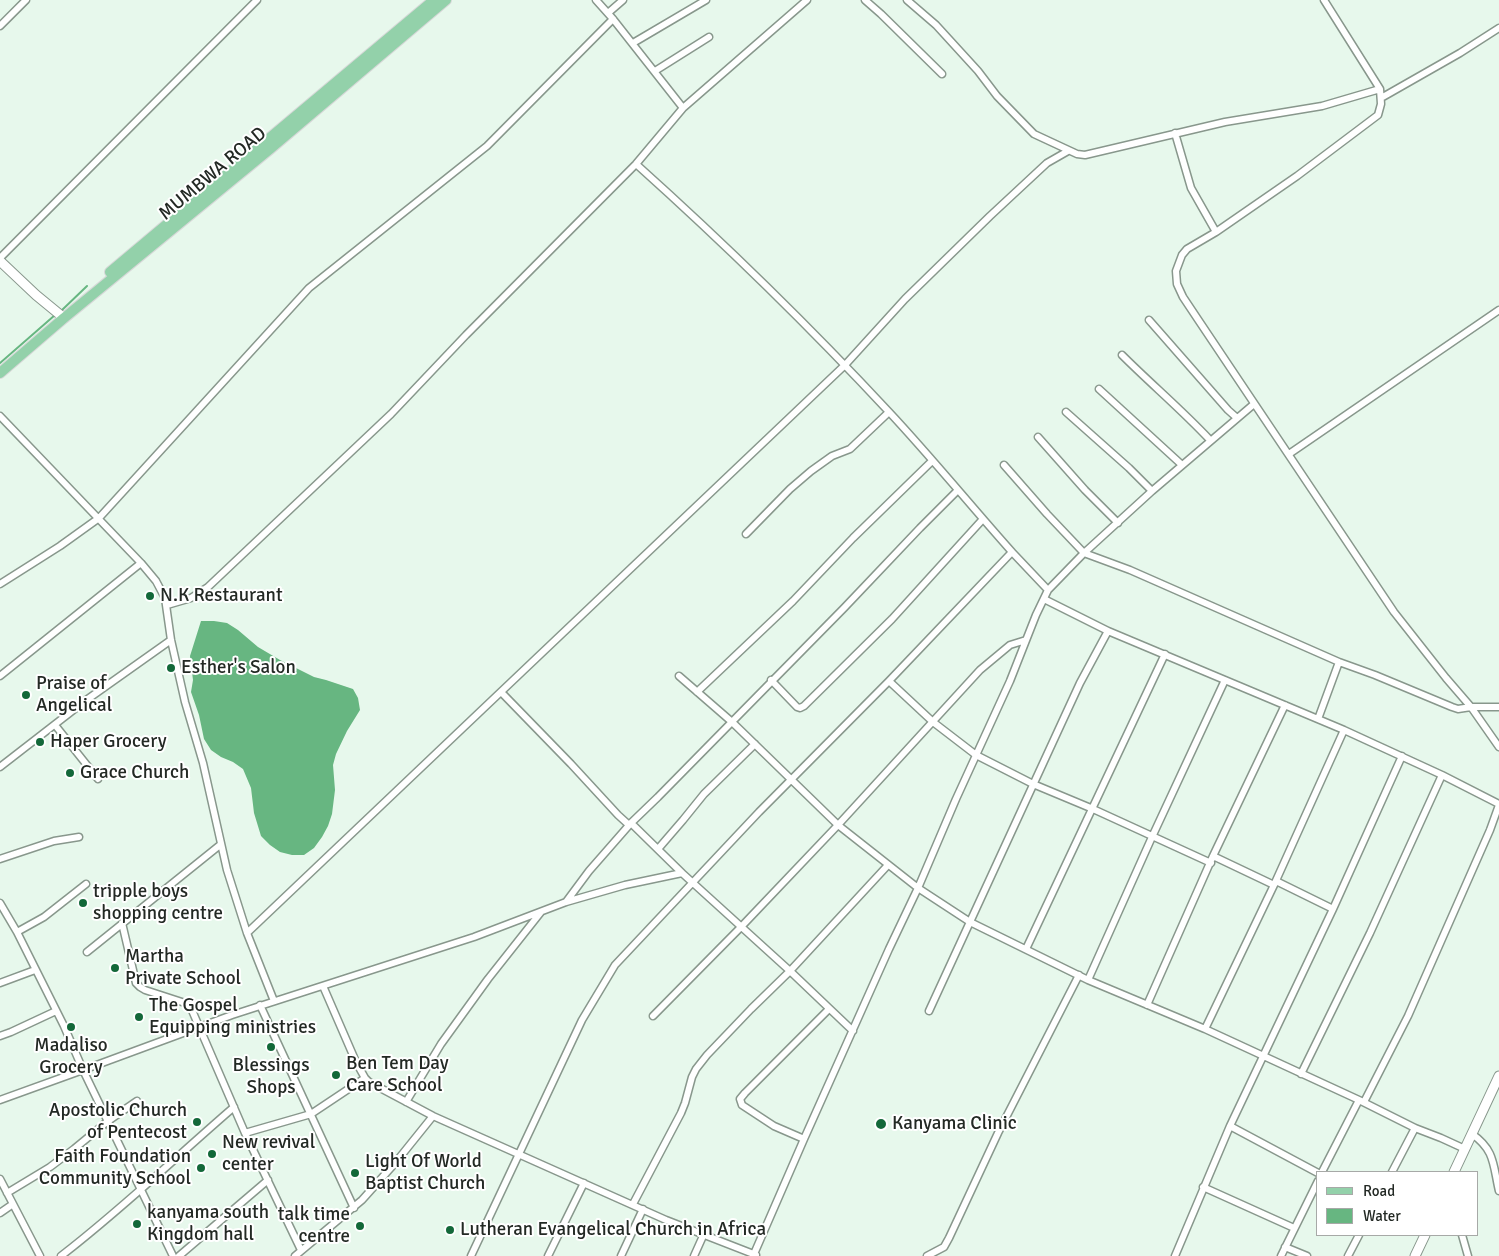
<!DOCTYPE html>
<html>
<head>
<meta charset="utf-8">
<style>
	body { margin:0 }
	#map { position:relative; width:1499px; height:1256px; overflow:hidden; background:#e7f8ec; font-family:Signika,sans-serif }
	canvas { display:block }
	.legend { position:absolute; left:1316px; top:1171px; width:162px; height:65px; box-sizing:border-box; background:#fff; border:1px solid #a7a9a7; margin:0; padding:6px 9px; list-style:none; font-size:15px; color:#232924 }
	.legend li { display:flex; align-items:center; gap:10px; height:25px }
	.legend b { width:25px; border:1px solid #a7a9a7 }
</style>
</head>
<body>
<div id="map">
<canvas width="1499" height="1256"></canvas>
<ul class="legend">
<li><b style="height:6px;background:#93d1aa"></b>Road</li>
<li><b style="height:14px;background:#67b681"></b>Water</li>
</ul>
</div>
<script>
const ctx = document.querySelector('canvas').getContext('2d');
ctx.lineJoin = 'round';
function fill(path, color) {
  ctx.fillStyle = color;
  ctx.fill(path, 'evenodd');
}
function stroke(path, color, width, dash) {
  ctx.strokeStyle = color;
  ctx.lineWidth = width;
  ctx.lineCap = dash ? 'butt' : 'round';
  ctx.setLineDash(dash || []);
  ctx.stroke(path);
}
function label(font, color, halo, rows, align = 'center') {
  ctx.font = font + ' Signika,sans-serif';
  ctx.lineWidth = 4;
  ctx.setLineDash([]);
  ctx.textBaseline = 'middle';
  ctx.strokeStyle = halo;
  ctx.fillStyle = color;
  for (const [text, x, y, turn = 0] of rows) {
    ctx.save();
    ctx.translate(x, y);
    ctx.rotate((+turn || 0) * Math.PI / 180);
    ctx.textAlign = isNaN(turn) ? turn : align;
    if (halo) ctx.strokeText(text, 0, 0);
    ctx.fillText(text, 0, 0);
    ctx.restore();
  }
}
fill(new Path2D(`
	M201,621H214L227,623L238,630L258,647L280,660L314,677L326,680L353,689L358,698L360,710L347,731L336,754L333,765L335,790L332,814L328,826L322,837L314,848L304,855H292L280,852L270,845L261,836L254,813L251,788L243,769L233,762L221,757L211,750L204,739L199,715L191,692L193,680L190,656Z`), '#67b681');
stroke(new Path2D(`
	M61,311L87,286
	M0,363L55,315`), '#67b681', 2);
const street = new Path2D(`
	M596,0L613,19L683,108
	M865,0L881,14L942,74
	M907,0L936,25L978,71L997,96L1034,134L1077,154L1085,155L1119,147L1225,122L1322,106L1380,89
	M1324,0L1380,89L1381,104L1378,115L1297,176L1216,232L1187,249L1182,255L1176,271L1177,284L1183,297L1199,321L1394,612L1446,678L1471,707H1499
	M608,13L623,0
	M0,26L26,0
	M633,43L706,0
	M655,71L709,37
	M1381,98L1460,53L1499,28
	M1175,133L1191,188L1216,232
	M0,258L257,0
	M1149,320L1228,410L1237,418
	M1122,355C1151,384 1182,410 1210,440
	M1099,389L1182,465
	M1066,412L1129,468L1152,491
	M0,416L141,563L156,581L165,598L171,640L185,702L203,763L227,870L247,933L274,1001
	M1038,437L1085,490L1118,523
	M1289,454L1499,310
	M1004,465L1047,514L1084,553L1130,570L1339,662L1375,675L1452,707L1458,709L1471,707L1499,747
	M746,534L790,489L811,471L832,456L850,449L889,412
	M0,584L60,546L99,518L309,288L487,146L613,19
	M1048,590L1084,553L1152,491L1254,404
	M1044,599L1108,631L1344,730L1442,775L1499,804
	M167,605L191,598L208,587L391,414L466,335L636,164L683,108L807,0
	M0,676L141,563
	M679,676L732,722L838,825L918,888L970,922L1088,980L1205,1029L1359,1100L1415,1128L1441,1138L1465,1149
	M771,680L797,707L800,708L804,706L892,619L983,519
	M889,681L933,722L976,755L1033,784L1093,809L1211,863
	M501,692L571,764L618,815L629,825
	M697,692L793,601L853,538L932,461
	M1318,719L1339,662
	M55,725L98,779
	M0,767L85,701L171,640
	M631,823L682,873
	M658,849L683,820L704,794L755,744
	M1213,856L1274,885
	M0,859L54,841L79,837
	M1276,881L1333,909
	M566,902L589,871L631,823L658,797L844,608L920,528L958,490
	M0,903L17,932L64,1026L83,1070L173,1256
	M122,923L136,983L140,987L145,990L185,1003L191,1008L245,1133L301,1250
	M17,932L44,917L86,884
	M247,933L845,365L905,299L990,216L1047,163L1068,151
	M1026,949L1165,654
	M87,952L220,845
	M1088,980L1152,837L1225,680
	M0,983L35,970
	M323,986L356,1062L365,1078L369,1082L433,1116L666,1220L756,1255
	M260,1005L354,1208
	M1147,1005L1213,856L1285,705
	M929,1011L1080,683L1108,631
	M653,1016L741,927L838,825L980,670L1010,645L1026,640
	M1205,1029L1274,885L1344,730
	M0,1036L11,1032L56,1011
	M1301,1074L1370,933L1442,775
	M0,1100L83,1070L232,1015L474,937L566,902L625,885L682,873L790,971L853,1031
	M406,1102L441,1044L488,979L541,912
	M1364,1102L1408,1016L1490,830L1499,805
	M1230,1126L1318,1173
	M245,1133L311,1114L365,1078
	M1472,1134C1495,1150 1493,1165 1499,1191
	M804,1139L774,1126L742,1105L740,1099L745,1093L829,1009
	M1322,1172L1359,1100
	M1392,1172L1415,1128
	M0,1179L40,1256
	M1203,1187L1294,1228
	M7,1193L50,1167L74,1149L108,1121L137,1101
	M633,1204L681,1113L685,1103L692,1077L696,1069L707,1055L751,1009L790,971L888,865
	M0,1213L13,1204
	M1462,1235L1468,1256
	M1285,1247L1307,1256
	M754,1254L804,1139L889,949L918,888L956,799L1010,681L1036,615L1048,590L1012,552
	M61,1256C121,1210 176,1157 234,1107
	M179,1256L268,1180
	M295,1256L362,1200L396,1162L433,1116
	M471,1256L582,1020L615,965L759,812L889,681L1012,552C971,506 932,458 890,413C809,326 724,243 636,164
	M548,1256L584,1183
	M621,1256L643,1209
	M694,1256L703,1236
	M927,1256L944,1247L949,1238L998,1133L1079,975
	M1175,1256L1230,1126L1333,909L1402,756
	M1281,1256L1318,1181
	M1348,1256L1359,1235`);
const secondary = new Path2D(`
	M0,261L36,295L64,318
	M1454,1172L1499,1076
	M1415,1256L1425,1235`);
const primary = new Path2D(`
	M110,272L434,0
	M0,373L64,318L270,149L446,0`);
stroke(street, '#88978c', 9);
stroke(secondary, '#88978c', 11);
stroke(primary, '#d7d8d8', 12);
stroke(street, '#fff', 6);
stroke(secondary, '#fff', 9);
stroke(primary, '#93d1aa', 10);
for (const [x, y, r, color] of [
	[150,596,5,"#136839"],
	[171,668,5,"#136839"],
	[26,695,5,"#136839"],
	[40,742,5,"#136839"],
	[70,773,5,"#136839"],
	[83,903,5,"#136839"],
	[115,968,5,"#136839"],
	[139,1017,5,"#136839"],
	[71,1027,5,"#136839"],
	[271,1047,5,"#136839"],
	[336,1075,5,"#136839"],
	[197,1122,5,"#136839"],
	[881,1124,6,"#136839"],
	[212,1154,5,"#136839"],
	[201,1168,5,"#136839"],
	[355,1173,5,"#136839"],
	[137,1224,5,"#136839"],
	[360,1226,5,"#136839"],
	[450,1230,5,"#136839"]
]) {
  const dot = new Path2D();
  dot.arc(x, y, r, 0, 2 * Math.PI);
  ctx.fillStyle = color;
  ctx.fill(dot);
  stroke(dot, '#fff', 2);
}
label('19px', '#232924', '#fff', [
	["MUMBWA ROAD",213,174,-40]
]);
label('19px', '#232924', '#fff', [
	["N.K Restaurant",160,596],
	["Esther's Salon",181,668],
	["Praise of",36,684],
	["Angelical",36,706],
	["Haper Grocery",50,742],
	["Grace Church",80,773],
	["tripple boys",93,892],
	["shopping centre",93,914],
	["Martha",125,957],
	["Private School",125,979],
	["The Gospel",149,1006],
	["Equipping ministries",149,1028],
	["Madaliso",71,1046,"center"],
	["Grocery",71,1068,"center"],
	["Ben Tem Day",346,1064],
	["Care School",346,1086],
	["Blessings",271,1066,"center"],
	["Shops",271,1088,"center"],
	["Apostolic Church",187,1111,"right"],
	["of Pentecost",187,1133,"right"],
	["Kanyama Clinic",892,1124],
	["New revival",222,1143],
	["center",222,1165],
	["Faith Foundation",191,1157,"right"],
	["Community School",191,1179,"right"],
	["Light Of World",365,1162],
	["Baptist Church",365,1184],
	["kanyama south",147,1213],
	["Kingdom hall",147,1235],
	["talk time",350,1215,"right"],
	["centre",350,1237,"right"],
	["Lutheran Evangelical Church in Africa",460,1230]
], 'left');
</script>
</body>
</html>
